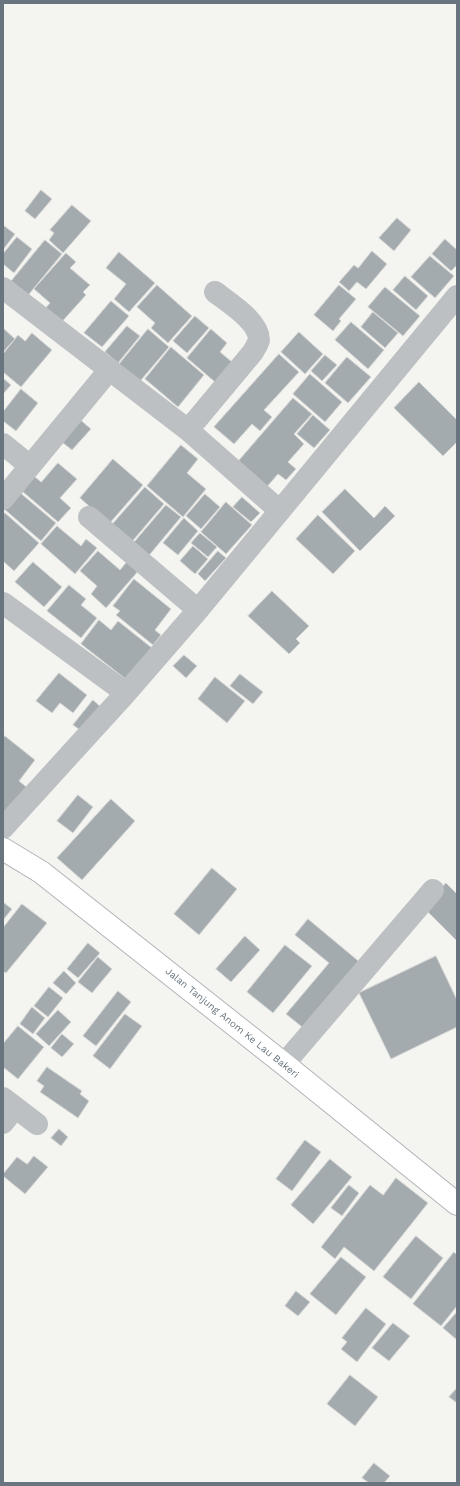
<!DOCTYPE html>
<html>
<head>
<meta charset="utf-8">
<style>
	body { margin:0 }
	#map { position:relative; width:460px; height:1486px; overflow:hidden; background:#f4f4f1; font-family:"Work Sans",sans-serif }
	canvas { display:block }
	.frame { position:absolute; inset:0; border:4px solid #68757e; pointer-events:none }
</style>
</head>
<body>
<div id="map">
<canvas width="460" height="1486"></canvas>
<div class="frame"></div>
</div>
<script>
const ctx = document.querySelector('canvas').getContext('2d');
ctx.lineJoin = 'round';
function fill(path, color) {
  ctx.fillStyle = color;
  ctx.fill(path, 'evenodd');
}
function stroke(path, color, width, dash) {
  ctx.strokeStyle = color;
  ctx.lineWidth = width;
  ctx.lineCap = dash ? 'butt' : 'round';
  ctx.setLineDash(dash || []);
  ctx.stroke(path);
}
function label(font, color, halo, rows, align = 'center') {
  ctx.font = font + ' "Work Sans",sans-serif';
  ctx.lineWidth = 4;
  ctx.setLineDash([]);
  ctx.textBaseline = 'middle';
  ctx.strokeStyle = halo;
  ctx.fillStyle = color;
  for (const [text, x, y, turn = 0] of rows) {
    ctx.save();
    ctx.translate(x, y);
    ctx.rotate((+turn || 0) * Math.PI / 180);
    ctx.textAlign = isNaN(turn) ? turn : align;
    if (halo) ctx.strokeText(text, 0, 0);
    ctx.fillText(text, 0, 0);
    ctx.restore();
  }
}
const building = new Path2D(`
	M41,190L52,199L35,219L25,211Z
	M72,205L91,221L63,253L49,240L54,233L50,230Z
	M397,218L411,230L394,251L379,238Z
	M3,225L15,234L3,250Z
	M17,237L32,249L14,273L3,264V254Z
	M445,239L457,250V265L451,271L432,254Z
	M45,240L62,254L25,299L8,285Z
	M372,251L387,264L366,289L357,282L349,291L339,282L354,265L358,268Z
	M119,252L155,283L129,312L114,299L126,284L106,268Z
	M66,253L76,262L70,268L90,285L83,292L86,295L59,325L43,311L50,303L34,289Z
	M430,256L454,276L435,298L411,277Z
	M405,276L428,296L416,310L393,290Z
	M157,285L192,316L168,343L151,328L155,323L137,307Z
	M339,285L356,299L339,319L341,321L333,331L314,315Z
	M385,287L420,316L403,336L368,307Z
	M111,301L129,316L102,347L84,333Z
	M373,312L398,333L385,348L361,327Z
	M195,316L209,328L187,353L173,341Z
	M351,322L384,350L368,369L335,340Z
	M127,326L140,336L118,363L105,352Z
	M3,328L15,339L3,352Z
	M148,329L169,347L136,386L116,368Z
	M211,329L227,343L220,352L232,362L215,382L187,358Z
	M299,332L323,354L305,374L281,352Z
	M32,333L52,350L21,387L3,372V354L18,335L25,341Z
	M171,347L204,375L178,407L145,379Z
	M279,354L299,372L264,410L272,417L260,431L252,424L234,444L214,427Z
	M325,355L337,365L322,381L311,371Z
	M347,357L371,377L348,403L325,383Z
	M310,374L342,402L325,422L293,394Z
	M3,378L11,385L3,394Z
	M419,382L457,420V442L443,456L394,408Z
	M21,389L38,403L16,431L3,421V412Z
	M293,398L312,414L294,434L304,444L288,462L296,469L286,480L278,474L265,489L236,464Z
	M313,415L330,430L314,448L297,434Z
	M77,417L91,429L72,450L58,439Z
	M181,445L198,459L187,473L206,489L183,517L147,486Z
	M113,459L143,485L109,524L80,498Z
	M58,463L77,479L60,498L71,508L58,522L22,491L34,476L41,482Z
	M145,487L164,504L130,544L110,527Z
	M345,489L374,518L385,506L395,516L360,551L322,512Z
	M18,491L56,523L41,541L3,508Z
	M205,494L220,507L201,529L186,516Z
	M242,497L260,513L251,522L233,507Z
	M226,502L252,525L226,554L201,532Z
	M166,505L181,517L146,559L131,546Z
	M5,513L39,543L14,571L3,561V515Z
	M318,515L355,551L333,574L296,539Z
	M184,518L198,531L178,555L163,543Z
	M57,526L81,546L86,539L97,548L75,574L41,544Z
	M200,533L217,547L208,557L191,543Z
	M193,546L208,559L195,574L180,561Z
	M98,551L120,570L129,559L140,569L106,608L91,594L97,586L80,571Z
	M218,551L226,558L205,581L198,574Z
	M33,562L62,587L44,607L15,582Z
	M134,579L171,609L155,630L161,635L153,645L116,615L120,611L113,606Z
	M69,585L86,599L81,605L97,618L81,638L47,611Z
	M272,591L309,626L296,639L300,643L289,654L248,616Z
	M99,620L111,630L118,621L152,648L127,680L81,644Z
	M184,655L197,666L186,678L173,666Z
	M59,673L87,695L73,713L60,703L52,713L36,701Z
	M240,674L263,692L253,704L230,686Z
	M215,677L245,701L227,723L198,699Z
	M93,700L102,708L83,732L73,725Z
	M5,736L35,760L19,781L30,790L3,824V738Z
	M78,795L93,807L73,833L57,821Z
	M111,799L135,821L82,880L57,858Z
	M212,868L237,889L199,935L174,914Z
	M446,883L457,894V941L423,907Z
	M3,902L12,909L3,920Z
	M22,904L47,923L6,973L3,971V928Z
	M308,919L362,964L307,1031L286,1014L329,963L295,935Z
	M245,936L260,950L231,982L216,969Z
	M88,943L100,953L78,978L67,969Z
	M285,945L312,966L273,1013L247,992Z
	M436,956L457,1000V1027L391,1059L359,993Z
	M98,957L112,969L92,993L78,982Z
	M64,971L76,983L66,994L53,983Z
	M49,987L63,998L48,1017L34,1006Z
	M118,991L131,1002L96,1046L83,1036Z
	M32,1007L45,1018L33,1034L20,1024Z
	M58,1010L71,1022L49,1046L36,1034Z
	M125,1014L142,1026L110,1069L93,1056Z
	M18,1026L44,1047L18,1079L3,1067V1044Z
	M62,1034L74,1044L62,1057L51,1048Z
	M47,1067L82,1091L80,1094L89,1101L78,1118L40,1092L44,1086L37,1081Z
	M59,1129L68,1137L61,1146L51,1138Z
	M305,1140L321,1152L292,1191L276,1179Z
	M34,1156L48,1167L25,1194L3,1176V1174L17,1157L27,1164Z
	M330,1159L352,1177L313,1224L291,1205Z
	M396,1178L428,1203L374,1271L344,1247L335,1259L321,1247L370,1185L383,1195Z
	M349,1185L359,1193L342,1216L331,1208Z
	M416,1236L443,1258L411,1299L383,1277Z
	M454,1252L457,1255V1306L441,1326L413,1304Z
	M341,1257L366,1277L336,1315L310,1294Z
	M296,1291L310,1302L298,1316L285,1306Z
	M366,1308L386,1324L357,1362L341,1349L347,1342L342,1338Z
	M457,1312V1340L443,1328Z
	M393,1323L410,1336L389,1361L372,1348Z
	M350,1375L378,1397L355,1426L327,1404Z
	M457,1388V1403L449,1397Z
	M374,1463L390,1476L384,1483H369L362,1478Z`);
fill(building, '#a4abaf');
stroke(building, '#d6d6d4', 1);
const major = new Path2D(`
	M3,849L41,872L284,1064L457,1204`);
stroke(major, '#b0b4b7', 24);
stroke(new Path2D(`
	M3,288L188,430L280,511
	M188,430L253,352C255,348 258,344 259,340C259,321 229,303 215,292
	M3,444L30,466
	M3,499L110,369
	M89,517L198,610
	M3,603L126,693
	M3,828L126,693L198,610L457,296
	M284,1064L433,890
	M3,1098L37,1124
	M3,1123L15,1108`), '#bcc0c2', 22);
stroke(major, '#fff', 22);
label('10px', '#68757e', '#fff', [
	["Jalan Tanjung Anom Ke Lau Bakeri",232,1023,39]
]);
</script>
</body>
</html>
